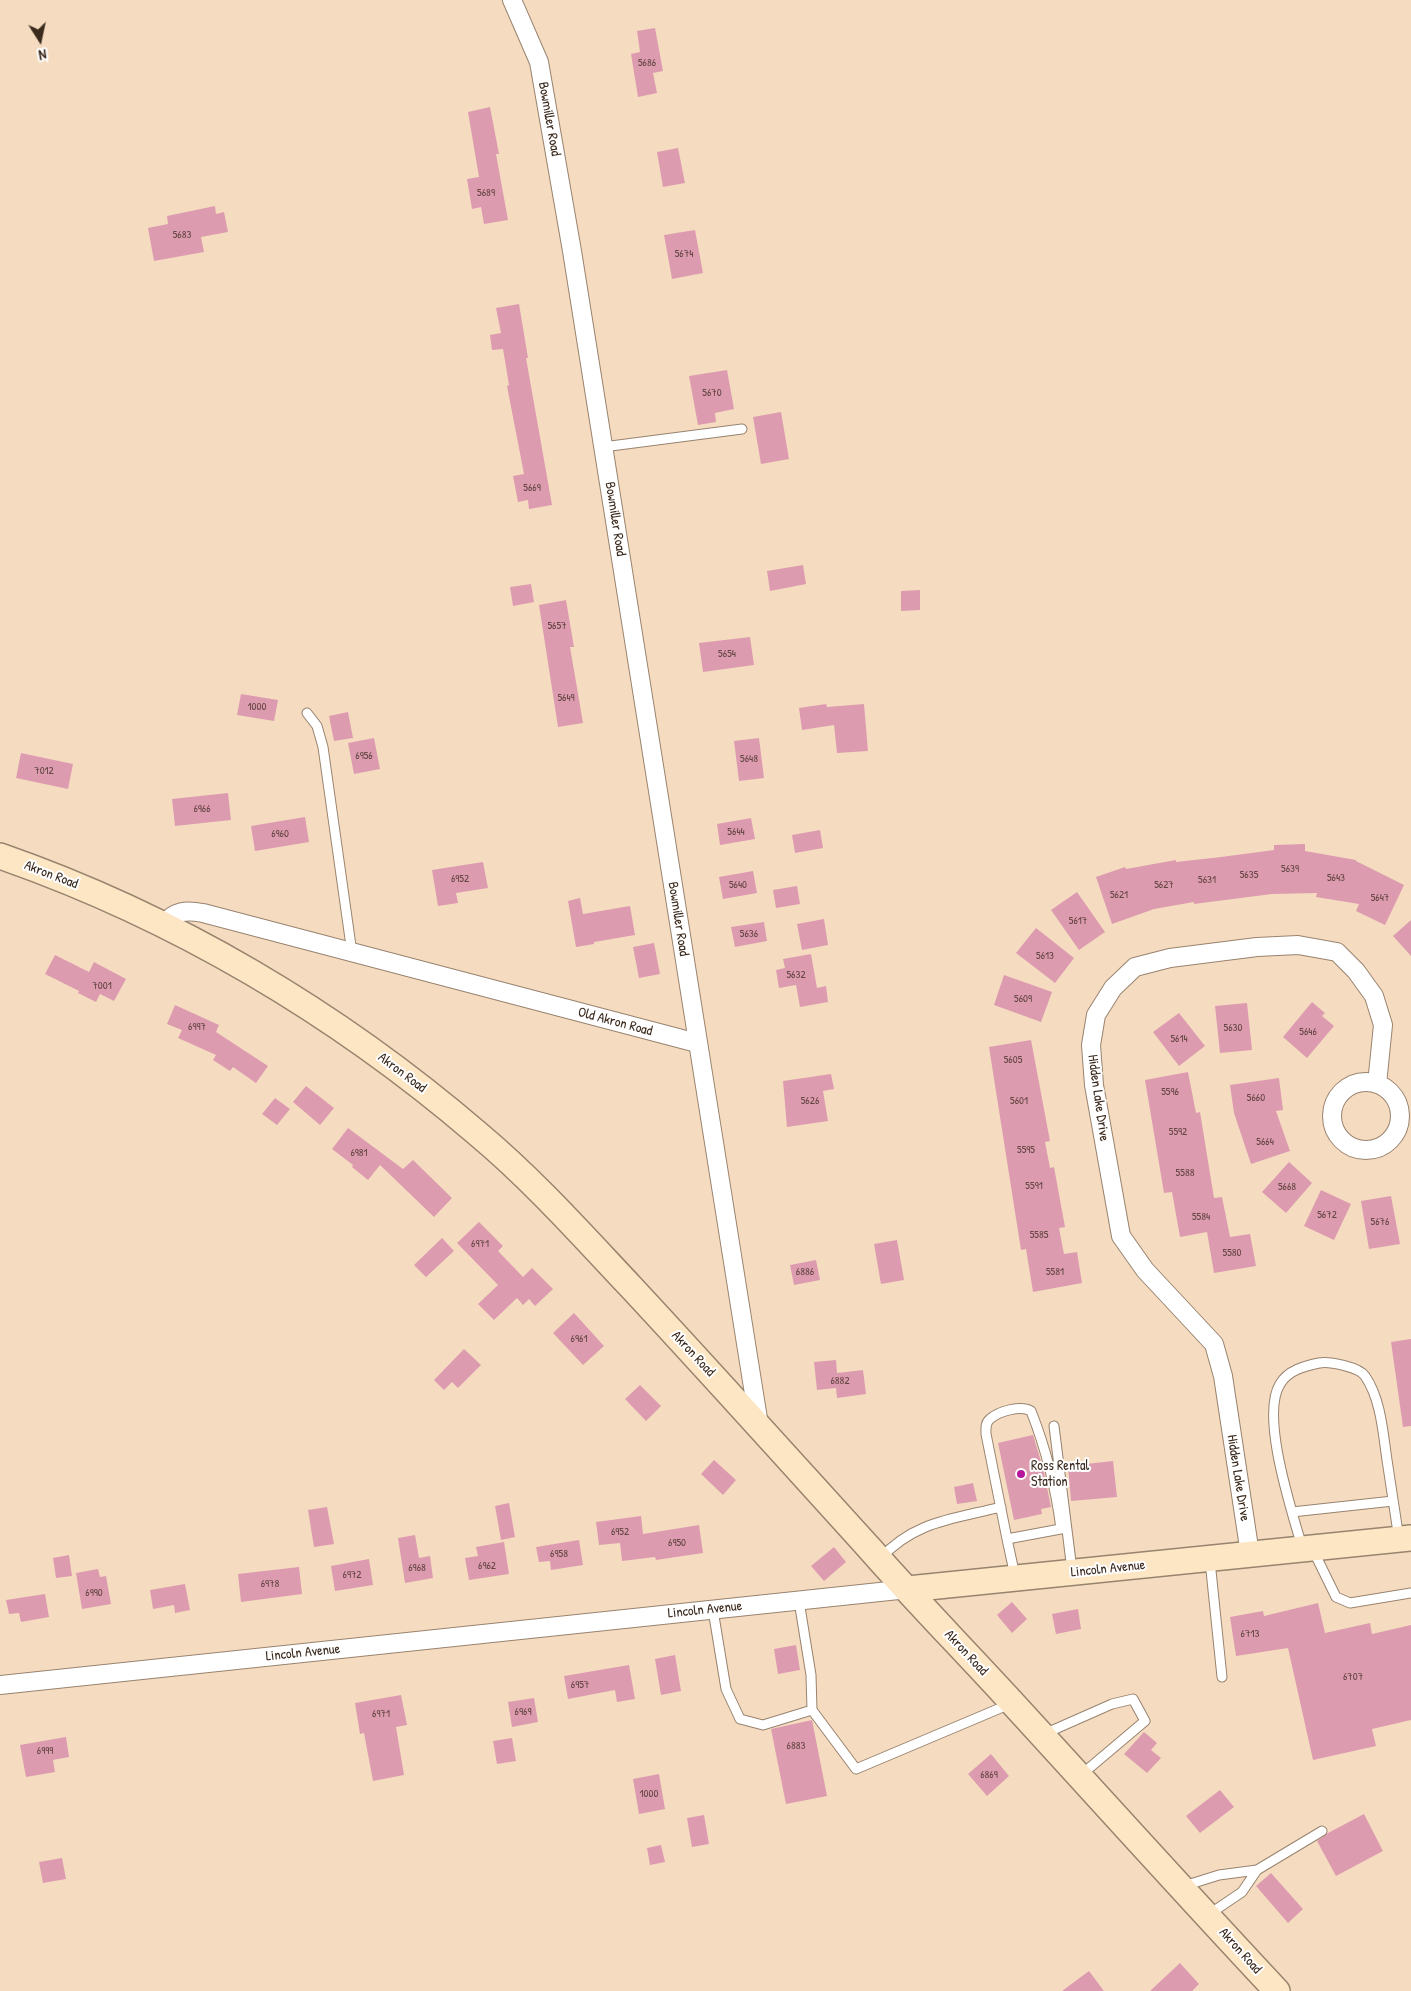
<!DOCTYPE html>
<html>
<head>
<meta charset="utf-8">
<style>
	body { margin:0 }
	#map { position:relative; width:1411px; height:1991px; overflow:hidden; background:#f5dcc0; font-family:"Patrick Hand",sans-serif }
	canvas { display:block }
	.north { position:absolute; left:15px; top:15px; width:50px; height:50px; -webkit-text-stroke:4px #fff; paint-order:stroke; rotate:170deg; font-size:14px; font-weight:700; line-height:20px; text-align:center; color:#3b2a1e }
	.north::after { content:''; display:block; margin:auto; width:18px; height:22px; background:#3b2a1e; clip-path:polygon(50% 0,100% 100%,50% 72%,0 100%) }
</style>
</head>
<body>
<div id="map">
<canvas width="1411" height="1991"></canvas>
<div class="north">N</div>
</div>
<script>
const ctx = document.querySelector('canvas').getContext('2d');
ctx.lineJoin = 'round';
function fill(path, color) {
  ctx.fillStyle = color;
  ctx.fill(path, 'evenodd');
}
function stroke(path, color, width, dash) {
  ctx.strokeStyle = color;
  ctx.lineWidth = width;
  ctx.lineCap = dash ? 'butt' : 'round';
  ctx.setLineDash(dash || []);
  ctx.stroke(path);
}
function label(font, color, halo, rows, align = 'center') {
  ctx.font = font + ' "Patrick Hand",sans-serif';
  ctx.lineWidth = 4;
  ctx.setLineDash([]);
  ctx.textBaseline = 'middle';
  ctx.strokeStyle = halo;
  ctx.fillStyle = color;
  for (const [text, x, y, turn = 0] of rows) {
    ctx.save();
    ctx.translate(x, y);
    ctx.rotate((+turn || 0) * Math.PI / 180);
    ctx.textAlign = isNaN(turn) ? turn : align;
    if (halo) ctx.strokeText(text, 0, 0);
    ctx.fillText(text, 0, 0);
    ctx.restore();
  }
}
fill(new Path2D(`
	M655,28L663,71L653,73L657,93L638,97L631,54L640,52L637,31Z
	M490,107L499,154H496L508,220L484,224L481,207L472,209L467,179L479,177L468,112Z
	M678,148L685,183L663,187L657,152Z
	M215,206L216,214L224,212L228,232L201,237L204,252L154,261L148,228L168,224L167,216Z
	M695,230L703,273L672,279L664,235Z
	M519,304L528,358H526L552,505L529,509L528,500L518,502L513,476L524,474L507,386L509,385L503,349L492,350L490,335L501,333L496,308Z
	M727,370L734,409L715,413L716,422L698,425L689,376Z
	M781,412L789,459L761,464L753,417Z
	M803,565L806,584L770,591L767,571Z
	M531,584L534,602L513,606L510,587Z
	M920,590V610L901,611V591Z
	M566,600L574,647H570L583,723L558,727L539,605Z
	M750,637L754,665L703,672L699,643Z
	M241,694L278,700L274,721L237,715Z
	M826,704L827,707L864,704L868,751L837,753L834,725L802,730L799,708Z
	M348,712L353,738L334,741L329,716Z
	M374,738L380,769L354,774L348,743Z
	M759,738L764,778L739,781L734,741Z
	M21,753L73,764L68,789L16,778Z
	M228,793L231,820L175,826L172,799Z
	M305,817L309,842L255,851L251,826Z
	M751,818L755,839L720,845L717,824Z
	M820,830L823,848L795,853L792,835Z
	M1305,844V851L1356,860V861L1404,885L1385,925L1356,911L1359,904L1316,897L1317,893L1272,894L1194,904V902L1154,909L1112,924L1096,877L1125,867L1126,869L1176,860V862L1221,857L1274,850V845Z
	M483,862L488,888L456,893L458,903L438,906L432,870Z
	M753,871L757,893L723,899L719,877Z
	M797,886L800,904L776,908L773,890Z
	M1077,892L1105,932L1079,950L1051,910Z
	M580,898L583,914L630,906L635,935L594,942V944L576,947L568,901Z
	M824,919L828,945L802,950L797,924Z
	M1411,920V956L1393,936Z
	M764,922L767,941L735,947L731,927Z
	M1036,928L1074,958L1055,983L1016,953Z
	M654,943L660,974L639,978L633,947Z
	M811,954L817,988L826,986L828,1002L800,1007L796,985L779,988L776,970L785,968L783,959Z
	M55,955L89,972L94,962L126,979L114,1001L100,994L96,1002L78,993L79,991L45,974Z
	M1004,975L1052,992L1041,1022L994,1005Z
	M1312,1002L1325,1013L1322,1016L1334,1026L1307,1058L1283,1037Z
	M1247,1003L1252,1050L1220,1053L1215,1006Z
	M175,1005L219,1025L216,1032L268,1066L256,1083L233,1067L230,1071L213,1060L216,1055L178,1038L182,1030L167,1024Z
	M1179,1013L1205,1046L1179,1066L1153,1032Z
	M1031,1040L1050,1141L1045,1142L1050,1168L1054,1167L1065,1227L1059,1228L1064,1254L1077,1252L1082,1283L1033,1292L1026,1249L1021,1250L989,1047Z
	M1188,1072L1196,1113L1200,1112L1214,1198L1222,1197L1230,1237L1250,1234L1256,1266L1214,1273L1207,1232L1180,1237L1172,1192L1164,1193L1145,1080Z
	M831,1074L834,1089L823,1091L828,1121L787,1127L783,1081Z
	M1279,1078L1283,1110L1276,1111L1290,1151L1251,1164L1234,1113L1230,1085Z
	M306,1086L334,1108L320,1125L293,1102Z
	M275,1098L290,1109L277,1125L262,1114Z
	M348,1128L403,1169L413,1160L452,1198L434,1217L380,1165L368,1180L352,1167L353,1165L332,1149Z
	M1289,1162L1312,1183L1286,1213L1262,1192Z
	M1321,1190L1351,1204L1334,1240L1304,1226Z
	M1391,1196L1400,1244L1369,1249L1361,1201Z
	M479,1222L503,1246L498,1251L523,1277L532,1268L553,1289L535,1306L529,1299L523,1305L517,1298L494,1320L478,1304L498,1285L457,1243Z
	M442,1238L454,1251L426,1277L414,1265Z
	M897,1240L904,1280L881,1284L874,1244Z
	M816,1260L820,1280L794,1285L790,1265Z
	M574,1313L604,1346L583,1365L553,1333Z
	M1411,1339V1426L1403,1427L1391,1342Z
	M464,1349L481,1365L458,1388L452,1382L444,1390L434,1380Z
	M836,1360L837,1373L863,1370L866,1394L837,1398L836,1388L817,1390L814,1362Z
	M640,1385L661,1406L646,1421L625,1399Z
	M1033,1435L1043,1468L1051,1507L1041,1509L1042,1514L1014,1520L998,1443Z
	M714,1460L736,1480L723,1495L701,1474Z
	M1113,1461L1117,1497L1071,1501L1068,1466Z
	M973,1483L977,1501L957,1504L954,1487Z
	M509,1503L515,1537L501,1540L495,1506Z
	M327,1507L334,1544L314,1547L308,1510Z
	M641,1516L643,1534L699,1525L703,1553L656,1560L655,1557L622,1561L620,1543L599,1545L596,1522Z
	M415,1535L419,1558L430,1556L433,1578L405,1583L398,1538Z
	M579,1540L583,1565L551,1570L550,1561L539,1562L536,1547Z
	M504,1542L509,1574L469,1580L465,1558L478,1556L476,1547Z
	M834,1547L846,1562L824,1581L811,1566Z
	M69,1555L72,1576L56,1578L53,1558Z
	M369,1559L373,1585L335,1591L331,1566Z
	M299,1567L302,1594L241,1602L238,1574Z
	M98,1569L100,1577L106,1576L111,1604L82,1609L76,1573Z
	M185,1584L190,1610L175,1613L174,1605L153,1609L150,1590Z
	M45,1594L49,1617L21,1622L19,1613L9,1614L6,1600Z
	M1012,1602L1027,1619L1012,1633L997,1615Z
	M1318,1603L1325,1633L1370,1623L1372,1634L1411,1625V1720L1372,1729L1376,1746L1313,1760L1288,1648L1236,1656L1230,1617L1263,1611L1264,1616Z
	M1078,1609L1081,1629L1056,1634L1052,1614Z
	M796,1645L800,1670L778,1674L774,1649Z
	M675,1655L681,1691L661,1695L655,1659Z
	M629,1665L635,1699L617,1702L615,1690L568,1699L564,1676Z
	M401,1695L407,1725L396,1727L404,1775L373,1781L364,1733L360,1734L355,1703Z
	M534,1698L538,1722L512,1727L508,1702Z
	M812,1720L827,1796L786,1804L771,1729Z
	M1144,1732L1157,1743L1151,1750L1161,1758L1147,1773L1124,1754Z
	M66,1737L69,1757L53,1760L55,1772L26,1777L20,1745Z
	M512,1738L516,1761L497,1764L493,1741Z
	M991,1754L1009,1776L987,1796L968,1774Z
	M659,1774L665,1809L639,1814L633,1779Z
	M1220,1790L1234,1807L1200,1833L1186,1816Z
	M1364,1814L1383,1851L1336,1876L1317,1841L1328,1833Z
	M704,1815L709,1844L692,1847L687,1818Z
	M661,1845L665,1862L650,1865L647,1848Z
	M62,1858L66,1879L43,1883L39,1862Z
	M1271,1873L1303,1909L1288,1923L1256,1886Z
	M1180,1963L1199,1984L1192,1991H1150Z
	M1089,1971L1104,1991H1062Z`), '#dd9bb0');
const lane = new Path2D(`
	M603,447L742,429
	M307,713L317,726L323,747L352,953
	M1054,1426L1072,1570
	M1292,1512L1393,1501
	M1061,1529C1056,1489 1046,1449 1031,1411C1021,1405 999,1411 990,1419C985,1423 986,1428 986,1434L1007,1539L1066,1528
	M1007,1539L1015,1576
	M1302,1547C1292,1511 1260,1416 1280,1384C1288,1370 1305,1366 1319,1363C1329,1361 1359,1367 1365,1376C1381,1399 1383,1433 1387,1460C1391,1486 1395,1513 1399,1539
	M1313,1550L1336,1597L1350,1603L1411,1593
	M880,1559C914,1521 954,1519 1001,1507
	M1210,1561L1222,1677
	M799,1601L811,1675L812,1710
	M713,1610L726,1689L740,1719L763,1725L812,1710L856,1769L1010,1704
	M1044,1734L1112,1704L1133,1699L1145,1721L1081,1775
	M1184,1886L1219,1875L1257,1870L1322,1831
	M1208,1915L1242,1892L1257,1870`);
const street = new Path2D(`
	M512,0L539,62L572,251L759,1425
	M164,925C174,910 187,910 203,913L697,1043
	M1332 1116a34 34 0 1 1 68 0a34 34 0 1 1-68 0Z
	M1250,1554L1223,1376L1214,1344L1145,1270L1121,1236L1094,1085L1091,1045L1096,1015L1113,988L1135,967L1170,958L1257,947L1298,945L1337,952L1356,971L1374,996L1383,1025L1377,1084
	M0,1685L908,1589`);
const secondary = new Path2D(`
	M0,856C175,917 337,1013 478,1134C533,1180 582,1235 631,1287C712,1374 791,1462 871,1550C915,1600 962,1648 1007,1697C1097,1795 1186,1894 1277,1991
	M908,1589L1411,1538`);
stroke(lane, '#98836f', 11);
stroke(street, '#98836f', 20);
stroke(secondary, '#98836f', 28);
stroke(lane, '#fff', 9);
stroke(street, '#fff', 18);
stroke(secondary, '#fce6c4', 25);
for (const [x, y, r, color] of [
	[1021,1474,5,"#b5179e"]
]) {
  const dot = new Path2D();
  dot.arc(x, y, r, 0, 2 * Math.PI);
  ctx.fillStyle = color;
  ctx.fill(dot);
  stroke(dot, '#fff', 2);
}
label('11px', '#644642', null, [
	["5686",647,63],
	["5689",486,193],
	["5683",182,235],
	["5674",684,254],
	["5670",712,393],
	["5669",532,488],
	["5657",557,626],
	["5654",727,654],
	["5649",566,698],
	["1000",257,707],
	["6956",364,756],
	["5648",749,759],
	["7012",44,771],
	["6966",202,809],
	["5644",736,832],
	["6960",280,834],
	["5639",1290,869],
	["5635",1249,875],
	["5643",1336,878],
	["6952",460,879],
	["5631",1207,880],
	["5640",738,885],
	["5627",1164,885],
	["5621",1119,895],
	["5647",1380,898],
	["5617",1078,921],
	["5636",749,934],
	["5613",1045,956],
	["5632",796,975],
	["7001",102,986],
	["5609",1023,999],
	["6997",197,1027],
	["5630",1233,1028],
	["5646",1308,1032],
	["5614",1179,1039],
	["5605",1013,1060],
	["5596",1170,1092],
	["5660",1256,1098],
	["5626",810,1101],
	["5601",1019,1101],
	["5592",1178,1132],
	["5664",1265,1142],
	["5595",1026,1150],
	["6981",359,1153],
	["5588",1185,1173],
	["5591",1034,1186],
	["5668",1287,1187],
	["5672",1327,1215],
	["5584",1201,1217],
	["5676",1380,1222],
	["5585",1039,1235],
	["6971",480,1244],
	["5580",1232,1253],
	["6886",805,1272],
	["5581",1055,1272],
	["6961",579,1339],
	["6882",840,1381],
	["6952",620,1532],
	["6950",677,1543],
	["6958",559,1554],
	["6962",487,1566],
	["6968",417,1568],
	["6972",352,1575],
	["6978",270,1584],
	["6990",94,1593],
	["6713",1250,1634],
	["6707",1353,1677],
	["6957",580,1685],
	["6969",523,1712],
	["6971",381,1714],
	["6883",796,1746],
	["6999",45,1751],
	["6869",989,1775],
	["1000",649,1794]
]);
label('14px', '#3b2a1e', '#fff', [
	["Bowmiller Road",549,119,80],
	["Bowmiller Road",615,519,81],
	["Akron Road",51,875,21],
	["Bowmiller Road",678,919,81],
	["Old Akron Road",615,1022,15],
	["Akron Road",402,1073,37],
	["Hidden Lake Drive",1098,1098,82],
	["Akron Road",693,1354,47],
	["Hidden Lake Drive",1238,1478,81],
	["Lincoln Avenue",1108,1569,-6],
	["Lincoln Avenue",705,1610,-6],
	["Lincoln Avenue",303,1653,-6],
	["Akron Road",966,1653,47],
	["Akron Road",1240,1951,48]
]);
label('14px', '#3b2a1e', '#fff', [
	["Ross Rental",1031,1466],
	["Station",1031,1482]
], 'left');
</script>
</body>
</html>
